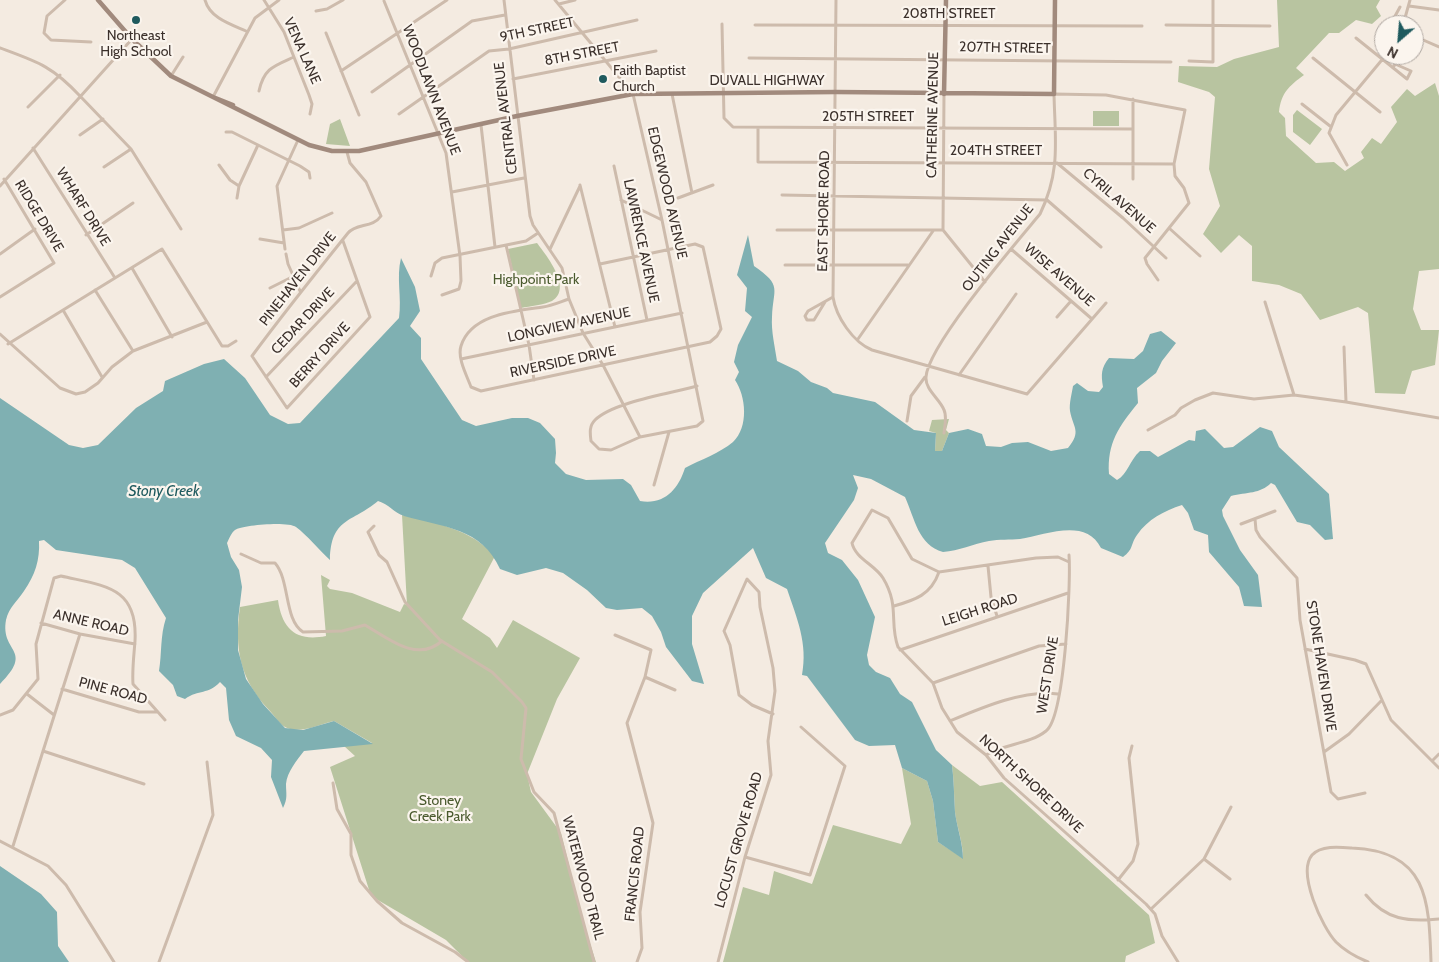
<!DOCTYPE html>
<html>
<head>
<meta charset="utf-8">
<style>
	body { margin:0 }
	#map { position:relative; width:1439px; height:962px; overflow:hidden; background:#f4ebe1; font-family:Cabin,sans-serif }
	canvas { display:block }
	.north { position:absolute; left:1374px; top:15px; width:50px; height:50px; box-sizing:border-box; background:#fbf5ee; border:1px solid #aea6a0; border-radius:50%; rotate:207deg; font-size:14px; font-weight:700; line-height:20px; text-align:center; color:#3b302b }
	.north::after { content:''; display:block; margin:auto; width:18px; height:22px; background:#1f5a5e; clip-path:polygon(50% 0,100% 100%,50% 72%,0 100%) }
</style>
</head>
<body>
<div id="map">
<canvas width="1439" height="962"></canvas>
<div class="north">N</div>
</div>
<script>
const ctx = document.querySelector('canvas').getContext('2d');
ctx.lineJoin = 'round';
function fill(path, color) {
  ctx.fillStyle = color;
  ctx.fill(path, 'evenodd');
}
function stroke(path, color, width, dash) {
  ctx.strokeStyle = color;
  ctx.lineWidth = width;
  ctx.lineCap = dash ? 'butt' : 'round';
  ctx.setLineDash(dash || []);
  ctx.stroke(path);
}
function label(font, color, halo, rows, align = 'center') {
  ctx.font = font + ' Cabin,sans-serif';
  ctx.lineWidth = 4.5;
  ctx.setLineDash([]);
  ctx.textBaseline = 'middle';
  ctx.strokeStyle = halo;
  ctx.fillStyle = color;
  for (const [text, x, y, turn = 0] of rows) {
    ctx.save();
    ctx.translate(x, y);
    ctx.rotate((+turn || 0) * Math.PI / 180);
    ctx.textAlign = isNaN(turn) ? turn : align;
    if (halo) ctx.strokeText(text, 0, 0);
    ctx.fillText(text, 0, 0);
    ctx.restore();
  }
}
fill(new Path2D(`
	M1277,0H1380L1376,7L1381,16L1372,24L1356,20L1339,33H1329L1296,68L1304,75C1289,86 1281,93 1279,112L1285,118L1286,136L1316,163L1334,162L1345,171L1364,158L1361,152L1372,138L1381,144L1397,122L1391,107L1407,89L1415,96L1435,83L1439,96V269L1419,271L1413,309L1421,330H1439L1435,365L1412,371L1405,394L1375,393L1368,313L1358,307L1320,320L1301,294L1279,285L1252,281V246L1239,235L1221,253L1203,234L1220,206L1209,169L1215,97L1209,92L1178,82L1179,66L1217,67L1234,59L1279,47Z
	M1297,110L1322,129L1310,145L1293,132V115Z
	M1093,111H1119V126H1093Z
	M340,119L350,146L326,144L330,124Z
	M537,243C547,256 573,289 552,301C544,305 530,306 521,308L508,249Z
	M949,419L946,430L949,433L942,451H935L936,433L929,431L932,420Z
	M402,515C436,523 471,529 495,556L462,619L490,638L497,648L513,620L580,658L557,699L527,774L531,792L561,833L584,925L596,962H468L446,940L371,896L330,767L355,756L344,746L372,743L334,721C320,724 299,735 285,727C279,724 274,715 269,710C240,680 234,648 240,607L278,600C282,629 296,642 326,636L321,575L330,580L327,586L330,589L352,593L400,612L404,604L407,605Z
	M952,765L980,786L1002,782L1149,915L1155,943L1126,956L1125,962H723L743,887L769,895L774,871L812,884L833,825L901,844L911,824L902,768L927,781L933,801L938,842L963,858C963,842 957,828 955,812C954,796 954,780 952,765Z`), '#b8c4a0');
fill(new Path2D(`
	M748,235L754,266C783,286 773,288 772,317C771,331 775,347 777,361L798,371L811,382L827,388L833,393L875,402L914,430L936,433L935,451H942L949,433L968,429L982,434L986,446L1001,447L1012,443L1028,442L1051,451L1068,448C1082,431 1073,428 1070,411C1069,403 1072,393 1073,386L1077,383L1088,391L1099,392L1103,387C1101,374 1101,368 1109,358L1134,359L1143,351L1150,334L1161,331L1176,343L1162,361L1156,373L1137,388L1138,403C1119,426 1107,443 1109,474L1117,480C1128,474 1129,461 1140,451H1150L1158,457L1189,440L1195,441L1196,431L1205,429L1224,448L1233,447L1260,427L1272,431L1279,447L1329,494L1333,539L1325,540L1310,525L1297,522L1275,485L1271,483C1260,494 1247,492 1231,496L1222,510L1223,516L1240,550L1258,575L1262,607L1244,606L1239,587L1209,552L1208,535L1194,530L1188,513L1182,505C1164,511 1148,519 1137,535C1130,545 1134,549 1123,557L1101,548C1086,517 1045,535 1020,539C1010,540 999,539 989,541C973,544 959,551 943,552C918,545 915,519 905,497L871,479L853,475L858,488L854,500L825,543L828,553L842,560L858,580L875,617L867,655L869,665L876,672L890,678L900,694L912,702L936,750L952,765C954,781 954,796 955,812C957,828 963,843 963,859L938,842L933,801L927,781L902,768L895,745L869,746L855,740L807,676L802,675C808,643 797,619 787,589L766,578L753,548L703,593L692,616V644L704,684L692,681L666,647L661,632L652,616L642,608L617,610L606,608L587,590L563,573L546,568L517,575L500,569C482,528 443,527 404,516C394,513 389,504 378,501C352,523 331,517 330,560C319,550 307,535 296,527C288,521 242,525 235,530C231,533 229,539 227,543L231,557L239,570L242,587L238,620V650L246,679L263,704L285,728L303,730L334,721L373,744L304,751C297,760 287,772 286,784C286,794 288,798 283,808L271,777L272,760L261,748L236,736L229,720L226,688L220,682C208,695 199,689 185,699L177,696L173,685L159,671C162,653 160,636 166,618L135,568L122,560L56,550L44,540L39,541C40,560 35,575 24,591C17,602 9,607 6,620C0,653 35,649 0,684V398L69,445L83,448L98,445L136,408L163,391L165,381L204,364L224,359L245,378L270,415L288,424L300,423L399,318C402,297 396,278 401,258L415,287L420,311L410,326L421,338V359L462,420L476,426L512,418H528L540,423L555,439L556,453L555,463L566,474L586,480L623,479L631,485L640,501C664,505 678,490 685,468C700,460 720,453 733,442C749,427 746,396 735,380L739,372L734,362L738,345L752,317L745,311L747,288L737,275Z
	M0,866L41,894L57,912L58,946L69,962H0Z`), '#7fb0b2');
stroke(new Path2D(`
	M65,0L47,16L44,33L51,40L91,42
	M205,0C210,18 230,24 246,31
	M264,0L284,32L309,95L312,104L310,114
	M504,0L530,216L533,225L562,268L569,299L583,333L603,365L640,437
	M555,0L633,94L662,220L703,421L697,426L640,437L611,450L599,449L591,441C590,433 589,426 595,420C613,402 672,393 697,386
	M836,0L833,297C836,317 853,342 872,350L1027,394L1106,303
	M384,1L446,153L460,256L461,281L459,289L442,295
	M559,4L575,0
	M1409,6L1439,10
	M316,11L327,9L343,0
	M722,24L724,118L733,127L1133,129
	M755,25L1142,26
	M1166,25L1270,26
	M1395,25L1394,18L1400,7
	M1403,25L1410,0
	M326,33L359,115
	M1414,36L1439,47
	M1356,38L1407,79L1411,71L1395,64L1393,68
	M0,48C38,62 52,66 80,96
	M749,58L1171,62
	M1313,58L1380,112
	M1189,61L1213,62V0
	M341,71L447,0
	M171,76L183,57
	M513,79L656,51
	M259,91C264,68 274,66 294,57
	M372,92L472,21L505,15
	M672,94L692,193
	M80,96L131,149L181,229
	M213,97L255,18L279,0
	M1133,99V179
	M1302,104L1330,126
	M28,107L60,75
	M399,114L489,51L509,49L637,20
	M481,125L495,247
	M758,128V162L1174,164
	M226,132H232L300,166L309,172L310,178
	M80,135L103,119
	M33,148L115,278
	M1057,163L1123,218L1166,258
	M219,165L230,180L239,186
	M1347,165L1329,133L1336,115L1386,55
	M614,166L647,320
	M104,167L131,149
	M580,185L615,327
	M0,186L132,39
	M452,192L524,178
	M782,195L1047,200L1101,247
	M237,198L239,186L258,145
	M678,198L713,185
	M621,200L662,220
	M1169,228L1200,256
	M283,230L299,228L332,213
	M777,230H943L985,282
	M943,230L944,94
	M86,235L133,203
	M260,239L284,243
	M343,241L370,317L287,408L252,356C283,314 315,274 348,233C356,223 373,228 381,216L366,182L350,163L347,152
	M506,245L529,345L534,380
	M285,249L277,186L298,140
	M550,249L580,186
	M1011,249L1092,319
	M0,254L35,229
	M286,254L288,264L300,291
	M785,265H908
	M132,268L172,337
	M431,276L435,263L442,258L526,241L538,233
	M270,288L294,276
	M95,290L133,351
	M0,297L54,263L4,179
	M569,299C560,302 551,306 543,307C515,311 471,314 461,346C457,358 467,376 471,387L481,391L710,342L717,336L721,329L703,247L695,244L600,264
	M825,302L814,320H807L805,316L808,311L833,297
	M1265,302L1294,395
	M63,310L102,377
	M1057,317L1071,301
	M0,334L60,388L76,394L85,392L98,383L112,367L133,351L207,322
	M858,339L933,231
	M8,344L162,249L222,346H228L236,341
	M1344,347L1346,402
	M461,359L682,313
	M959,375L1016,294
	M266,377L356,282
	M907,421L911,396L925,377
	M1148,430L1175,415L1181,408L1195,400L1213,393L1254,399L1294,395L1346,402L1439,418
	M944,433C945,426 947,416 944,410C940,399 925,390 926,377C928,345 1016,243 1040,214C1061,171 1055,140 1054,94L1106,95L1185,110L1174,164L1175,176L1184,188L1189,203L1145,258L1147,264L1158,280
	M654,485L669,432
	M1255,519L1256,530L1260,537L1297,578L1300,620L1331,792L1338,799L1365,793
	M1241,524L1275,511
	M374,526L368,532L379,555L387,562L405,602L440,640L492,672L522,702L526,708L521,759L534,792L554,813L594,962
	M241,554L261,563H275C290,580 284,620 303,632L342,631L365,625C389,639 417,663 442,641
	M1069,562L1058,557L1036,558L939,572L912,559L888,518L872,510L852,543C855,558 875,565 883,578C900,606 889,623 898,647L933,683L942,708L957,732L986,755L1004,778L1146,904L1155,914L1162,936L1178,962
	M988,566L991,597L997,616
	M894,606C915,600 931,595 939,572
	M41,623L80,634L135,644
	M615,635L651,650L645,677L627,723L653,823L640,912L642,948L637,962
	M1305,649L1355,660L1366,664L1391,720L1439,768
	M900,650L1068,593
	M645,677L675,690
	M933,683L1039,646L1066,644
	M62,689L139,712H157
	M27,694L54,715
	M0,715L13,710L38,679L36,644L54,578L61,576C104,586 138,586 135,641C134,655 132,669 133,684L165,720
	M950,721C981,708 1025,689 1058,694
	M43,751L144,784
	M1324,752L1349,734L1382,700
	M986,755C1004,744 1030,744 1046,731C1065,717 1071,581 1069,555
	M1432,761L1439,754
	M333,783L337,809L351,834V855L360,881L377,901L402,923L455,952L468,962
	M0,841L48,866L66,885L114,962
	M13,846L80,634
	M745,857L810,875L845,766L801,727
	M1204,859L1230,879
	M1118,880L1133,861L1138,844L1129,758L1132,746
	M1366,895C1386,920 1408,922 1439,919
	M1151,909L1204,859L1231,807
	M159,962L213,815L207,762
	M718,962L745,857L771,775L768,741L775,691L773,668L760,607L759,592L747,579L724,631L730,645L739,695L752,705L773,714
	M1368,962C1356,957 1345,951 1336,942C1322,927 1297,873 1312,855C1321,845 1340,847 1352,848C1428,851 1429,901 1431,962`), '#cdbbac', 3);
stroke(new Path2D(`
	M98,0L132,39L171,76L309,145L332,151H359L517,116L633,94L836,92L1054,94L1055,0
	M944,94L946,0
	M213,97L233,105`), '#a18a7d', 4.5);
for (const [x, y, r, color] of [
	[136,20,5,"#1f5a5e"],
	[603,79,5,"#1f5a5e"]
]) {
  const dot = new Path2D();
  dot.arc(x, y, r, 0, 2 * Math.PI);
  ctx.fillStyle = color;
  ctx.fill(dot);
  stroke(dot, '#fbf5ee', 2);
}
label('14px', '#3b302b', '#fbf5ee', [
	["208TH STREET",949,14],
	["9TH STREET",537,30,-12],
	["207TH STREET",1005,48,1],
	["VENA LANE",302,51,66],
	["8TH STREET",582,54,-11],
	["DUVALL HIGHWAY",767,81],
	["WOODLAWN AVENUE",431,90,69],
	["CATHERINE AVENUE",933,115,-89],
	["205TH STREET",868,117],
	["CENTRAL AVENUE",506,118,-97],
	["204TH STREET",996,151],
	["EDGEWOOD AVENUE",667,193,77],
	["CYRIL AVENUE",1119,201,41],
	["WHARF DRIVE",83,207,58],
	["EAST SHORE ROAD",824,211,-89],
	["RIDGE DRIVE",39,216,59],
	["LAWRENCE AVENUE",641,241,78],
	["OUTING AVENUE",998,248,-52],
	["WISE AVENUE",1059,275,41],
	["PINEHAVEN DRIVE",298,279,-52],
	["CEDAR DRIVE",303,321,-47],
	["LONGVIEW AVENUE",569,325,-12],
	["BERRY DRIVE",320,355,-48],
	["RIVERSIDE DRIVE",563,362,-12],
	["LEIGH ROAD",980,610,-18],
	["ANNE ROAD",91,623,13],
	["STONE HAVEN DRIVE",1321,666,81],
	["WEST DRIVE",1048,675,-81],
	["PINE ROAD",113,691,15],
	["NORTH SHORE DRIVE",1031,784,43],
	["LOCUST GROVE ROAD",739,840,-74],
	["FRANCIS ROAD",635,874,-84],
	["WATERWOOD TRAIL",583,878,75]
]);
label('14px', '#3b302b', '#fbf5ee', [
	["Northeast",136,36],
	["High School",136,52],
	["Faith Baptist",613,71,"left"],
	["Church",613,87,"left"]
]);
label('14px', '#4a5a2e', '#fbf5ee', [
	["Highpoint Park",536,280],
	["Stoney",440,801],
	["Creek Park",440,817]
]);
label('italic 15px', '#1f5a5e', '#fbf5ee', [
	["Stony Creek",164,492]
]);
</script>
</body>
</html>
